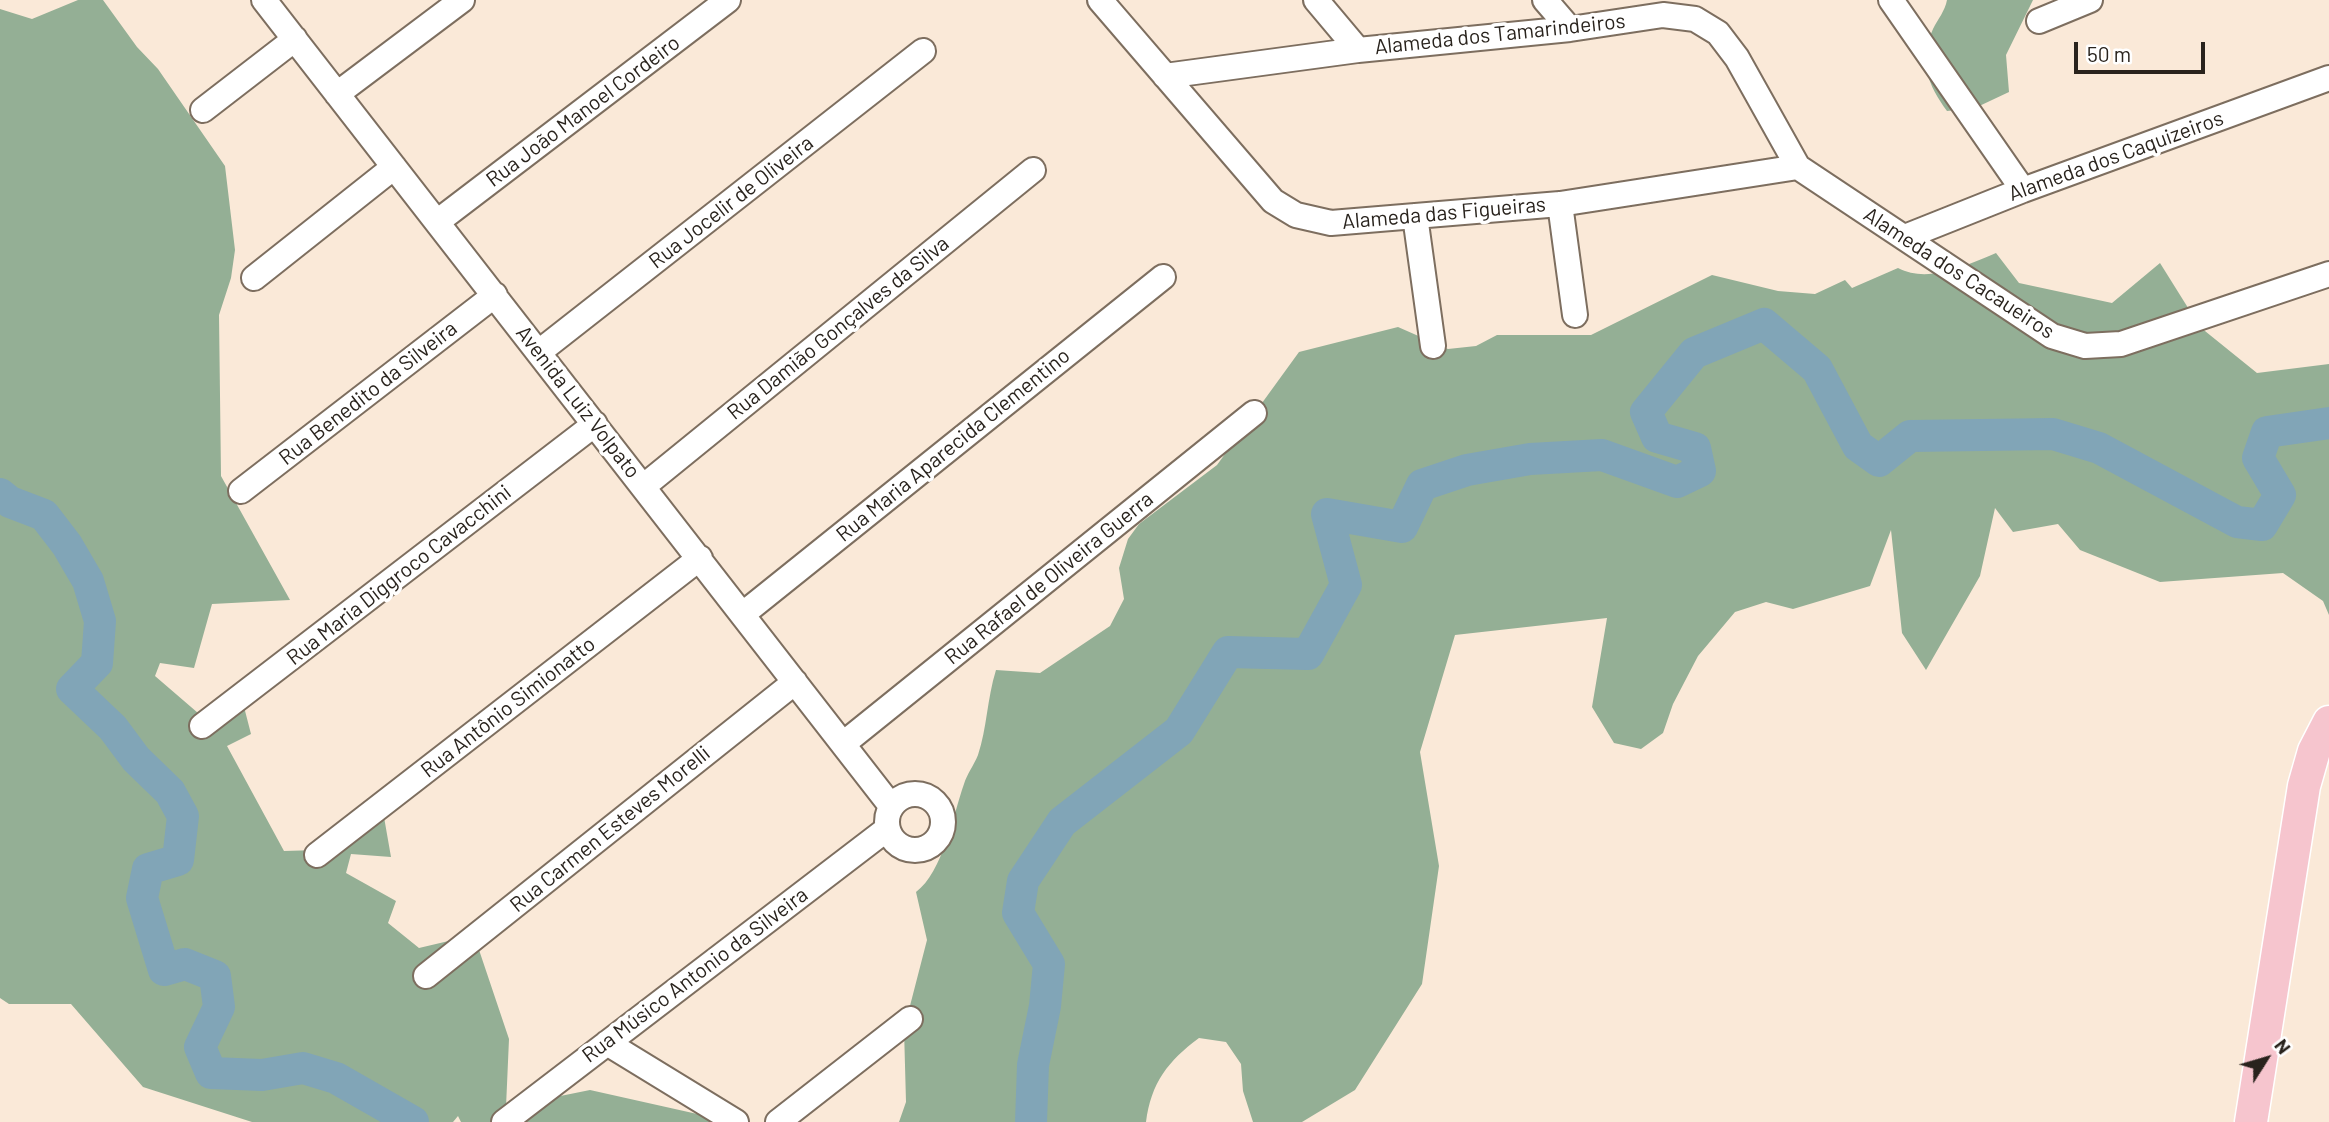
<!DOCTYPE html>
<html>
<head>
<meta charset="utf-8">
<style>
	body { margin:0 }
	#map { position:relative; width:2329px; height:1122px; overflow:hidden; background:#fae9d8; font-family:Barlow,sans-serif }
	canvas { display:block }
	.north { position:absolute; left:2231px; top:1024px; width:70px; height:70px; -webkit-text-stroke:5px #fff; paint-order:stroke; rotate:53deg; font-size:19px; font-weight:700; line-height:28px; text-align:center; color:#29231d }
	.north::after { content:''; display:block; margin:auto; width:24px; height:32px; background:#29231d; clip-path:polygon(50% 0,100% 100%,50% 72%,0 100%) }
	.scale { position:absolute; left:2074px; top:42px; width:131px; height:32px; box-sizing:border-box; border:4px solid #29231d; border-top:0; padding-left:9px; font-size:21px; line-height:24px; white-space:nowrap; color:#29231d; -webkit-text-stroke:5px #fff; paint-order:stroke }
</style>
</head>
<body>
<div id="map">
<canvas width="2329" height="1122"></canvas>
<div class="north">N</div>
<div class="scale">50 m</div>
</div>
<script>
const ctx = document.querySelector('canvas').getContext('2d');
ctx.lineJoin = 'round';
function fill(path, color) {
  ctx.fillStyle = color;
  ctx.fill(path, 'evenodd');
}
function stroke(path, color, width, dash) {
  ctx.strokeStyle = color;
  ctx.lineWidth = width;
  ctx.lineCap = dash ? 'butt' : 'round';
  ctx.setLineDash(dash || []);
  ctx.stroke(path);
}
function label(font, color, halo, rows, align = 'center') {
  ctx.font = font + ' Barlow,sans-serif';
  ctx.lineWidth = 7;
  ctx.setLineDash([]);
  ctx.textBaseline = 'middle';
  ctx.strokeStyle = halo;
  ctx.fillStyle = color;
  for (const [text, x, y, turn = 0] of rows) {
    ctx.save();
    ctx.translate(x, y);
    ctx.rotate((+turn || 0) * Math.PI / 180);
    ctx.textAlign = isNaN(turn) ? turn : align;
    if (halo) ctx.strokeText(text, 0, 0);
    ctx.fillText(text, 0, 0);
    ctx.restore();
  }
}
fill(new Path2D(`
	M78,0H103L137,47L158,69L225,166L235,250L231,278L219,315L221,476L290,600L212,604L194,668L160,663L155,676L198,713L243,703L251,734L227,746L284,851L318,850L381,800L391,857L351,854L346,873L396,901L388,923L419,948L474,935L509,1039L506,1107L590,1090L733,1122H461L458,1116L453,1122H252L143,1087L71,1004H9L0,998V9L32,19Z
	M1947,0H2033L2006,55L2009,92L1975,108L1947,111C1928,85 1918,61 1933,29C1938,19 1945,11 1947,0Z
	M1996,253L2019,283L2112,303L2160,263L2200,327L2257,373L2329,364V615L2323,601L2283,573L2160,582L2080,550L2058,524L2013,532L1995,508L1980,576L1926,670L1902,633L1891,530L1870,586L1793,609L1766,602L1735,612L1698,656L1673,704L1663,733L1641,749L1614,743L1592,707L1607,618L1455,635L1420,752L1439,866L1422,984L1355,1090L1302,1122H1253L1243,1091L1241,1064L1226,1042L1199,1038C1168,1061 1151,1083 1146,1122H899L906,1102L904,1029L927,940L916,892C943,872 953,815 964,784C967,774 974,765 978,755C987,728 987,699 996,670L1040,673L1110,626L1124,599L1119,568L1128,539L1139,524L1217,465L1299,352L1398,327L1448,349L1476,346L1497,335H1591L1712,275L1778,291L1815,294L1845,280L1852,288L1898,268C1928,284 1967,265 1996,253Z`), '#94af95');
stroke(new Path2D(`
	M0,494L10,502L44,515L67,545L88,581L100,621L97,663L72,689L113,728L136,759L170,792L183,816L178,860L148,869L142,898L164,970L185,964L215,976L219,1007L200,1047L211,1073L262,1075L303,1068L336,1078L413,1122
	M1031,1122L1033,1065L1045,1006L1049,964L1018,913L1023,881L1062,822L1179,731L1228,652L1308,654L1346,585L1327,514L1402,527L1422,485L1467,470L1530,459L1602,455L1677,482L1700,471L1695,448L1657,437L1646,412L1694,353L1764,324L1817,369L1858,446L1879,461L1910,436L2053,434L2099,448L2237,522L2262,525L2280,495L2258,458L2267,432L2329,423`), '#81a5b7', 32);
const minor = new Path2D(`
	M264,0L891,806
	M1100,0L1273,201L1296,215L1331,223L1560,204L1798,167
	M1316,0L1358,50
	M1545,0L1570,29
	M1891,0L2023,190
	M2039,21L2090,0
	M1165,76L1358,50L1570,29L1663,15L1695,19L1718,33L1737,58L1798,167L2052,336L2085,346L2121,344L2329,274
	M337,94L462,0
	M203,110L295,39
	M1560,204L1575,315
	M1415,216L1433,346
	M437,222L728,0
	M1905,237L2023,190L2329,78
	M254,278L394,167
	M539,352L923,51
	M644,486L1033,170
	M241,491L495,295
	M743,614L1163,277
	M202,726L595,424
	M843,744L1254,413
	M887 822a28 28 0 1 1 56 0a28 28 0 1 1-56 0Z
	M317,855L700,558
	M426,976L795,682
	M607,1043L736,1122
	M504,1122L887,829
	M778,1122L910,1019`);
const major = new Path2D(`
	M2251,1122L2304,786L2314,751L2329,722`);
stroke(minor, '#7d6e5f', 28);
stroke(major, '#fff', 35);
stroke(minor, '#fff', 24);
stroke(major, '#f6c5ce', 32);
label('21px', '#29231d', '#fff', [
	["Alameda dos Tamarindeiros",1500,34,-6],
	["Rua João Manoel Cordeiro",583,111,-37],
	["Alameda dos Caquizeiros",2116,156,-20],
	["Rua Jocelir de Oliveira",731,202,-38],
	["Alameda das Figueiras",1444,213,-5],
	["Alameda dos Cacaueiros",1959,273,33],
	["Rua Damião Gonçalves da Silva",838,328,-39],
	["Rua Benedito da Silveira",368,393,-38],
	["Avenida Luiz Volpato",578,402,52],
	["Rua Maria Aparecida Clementino",953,445,-39],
	["Rua Maria Diggroco Cavacchini",399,575,-38],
	["Rua Rafael de Oliveira Guerra",1049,578,-39],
	["Rua Antônio Simionatto",508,707,-38],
	["Rua Carmen Esteves Morelli",610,829,-39],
	["Rua Músico Antonio da Silveira",695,975,-37]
]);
</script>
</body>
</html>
